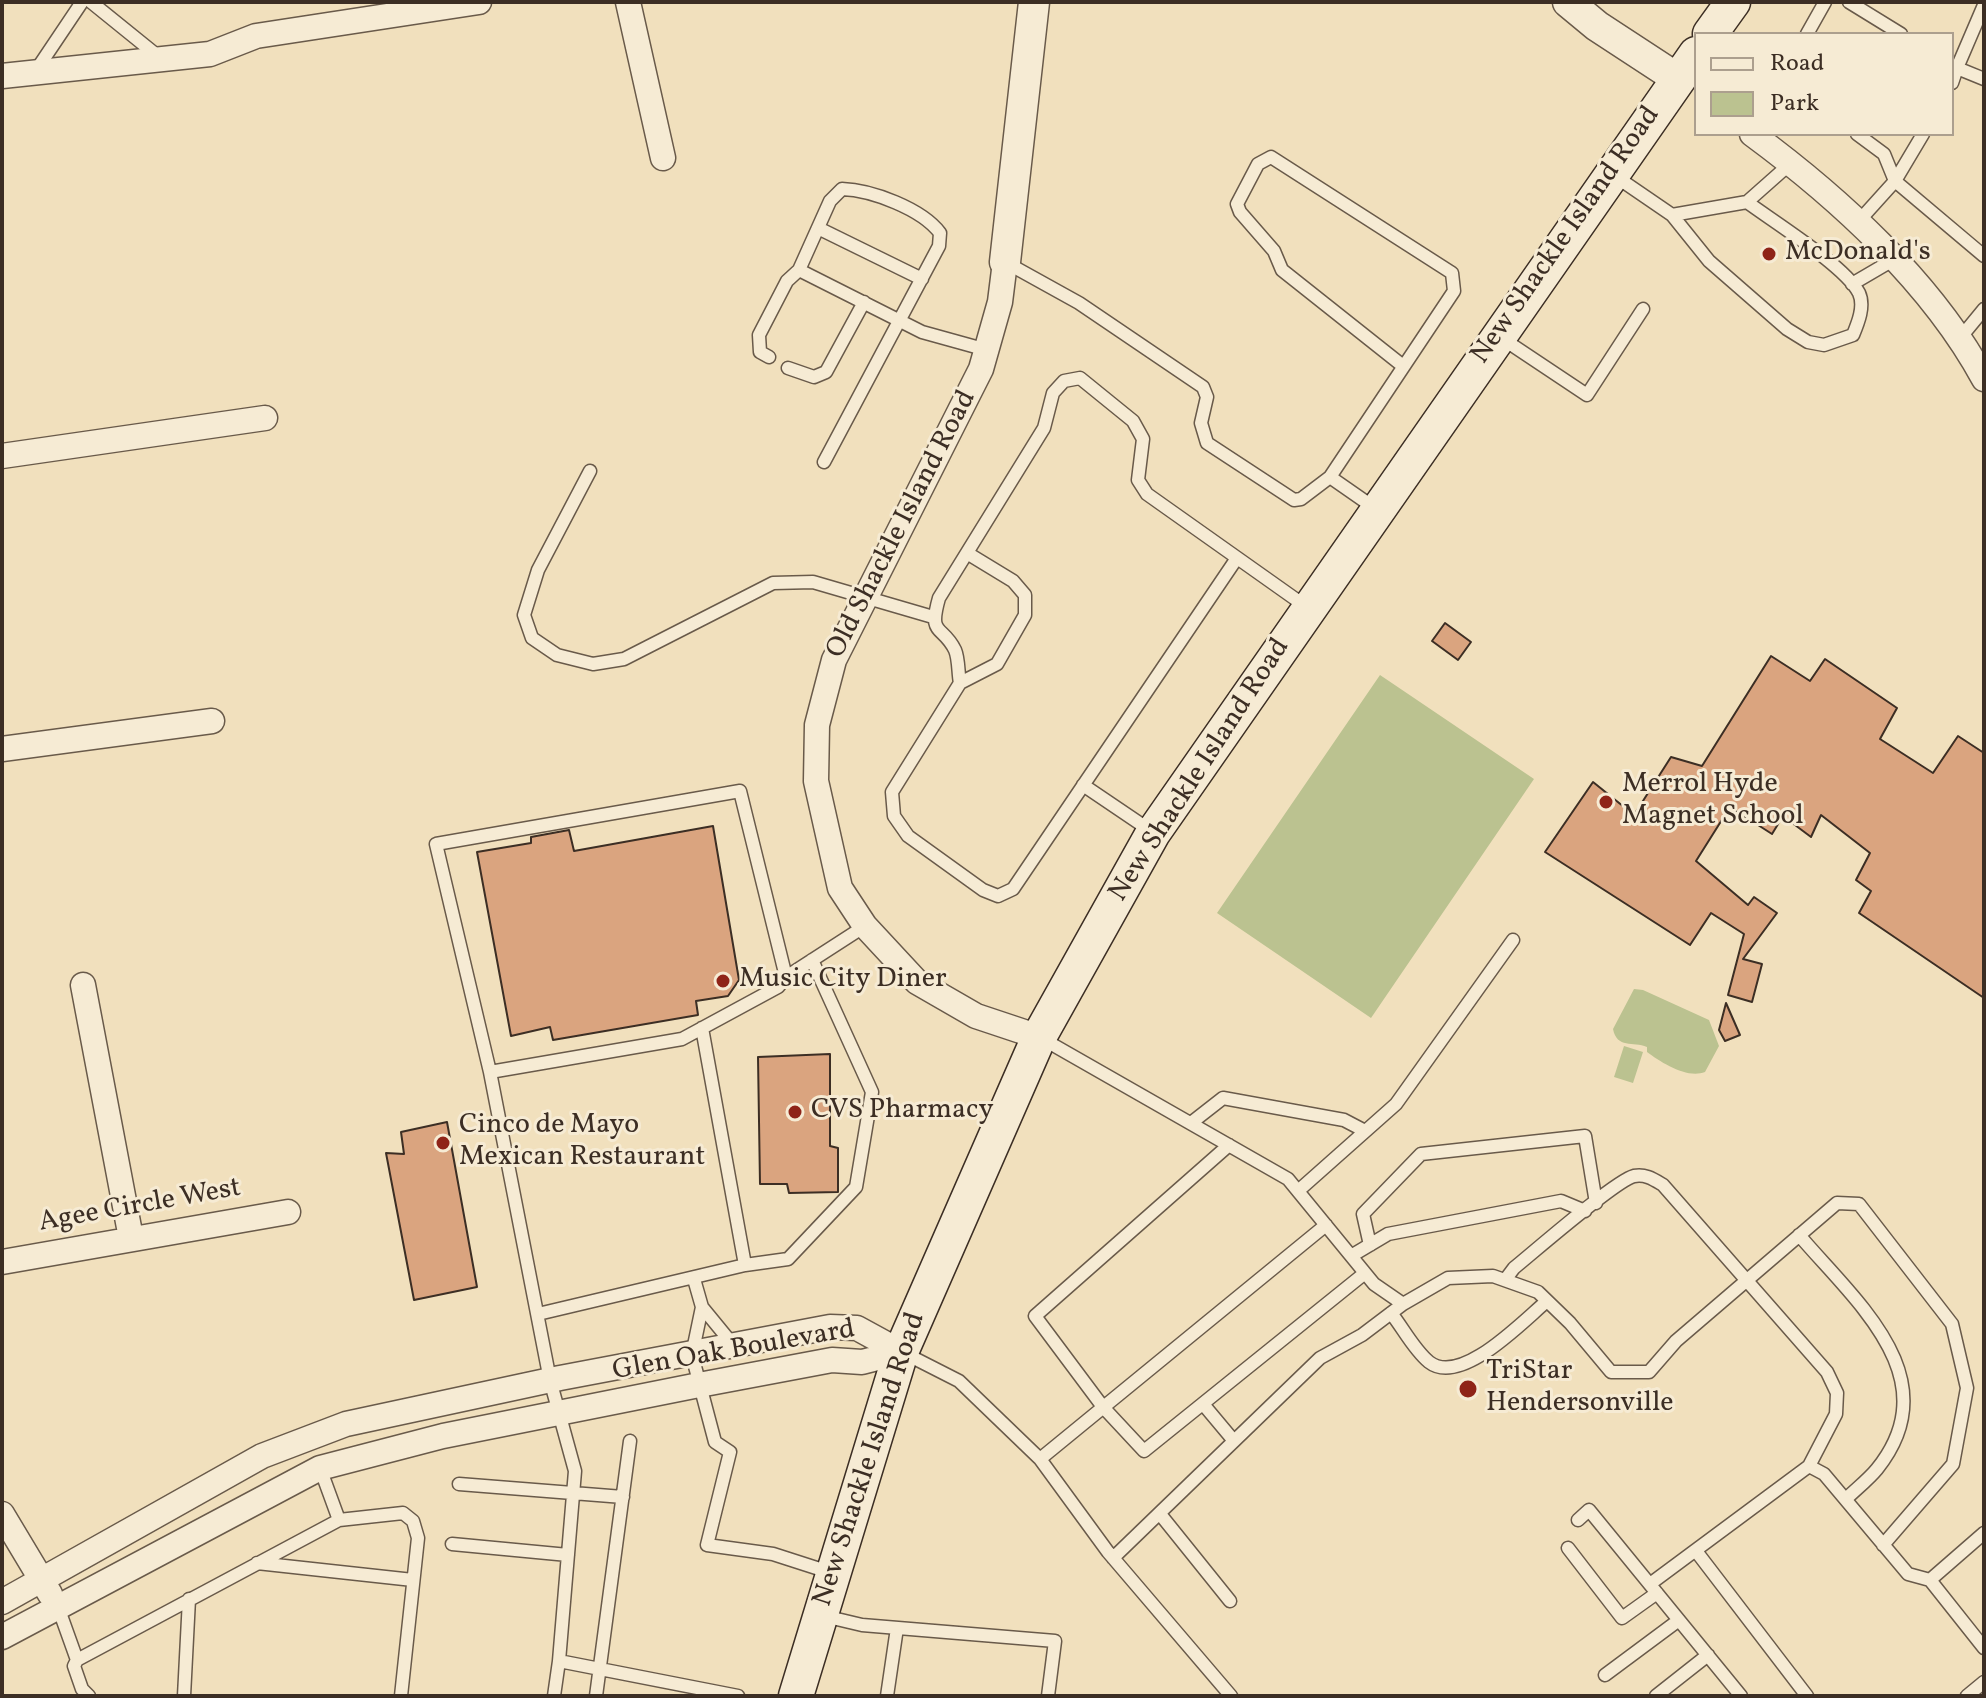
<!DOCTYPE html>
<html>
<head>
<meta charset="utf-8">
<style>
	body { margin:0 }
	#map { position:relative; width:1986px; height:1698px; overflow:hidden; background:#f1e0bd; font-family:Vollkorn,serif }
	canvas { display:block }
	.frame { position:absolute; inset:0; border:4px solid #3c2e24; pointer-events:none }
	.legend { position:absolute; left:1694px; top:32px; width:260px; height:104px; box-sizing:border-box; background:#f6ebd4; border:2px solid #ac9f8e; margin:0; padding:10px 14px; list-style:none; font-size:24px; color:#3c2e24 }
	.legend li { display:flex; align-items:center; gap:16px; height:40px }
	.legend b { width:40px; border:2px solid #ac9f8e }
</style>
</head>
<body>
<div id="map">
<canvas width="1986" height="1698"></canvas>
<div class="frame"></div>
<ul class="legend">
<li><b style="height:10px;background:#f6ebd4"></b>Road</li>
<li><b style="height:22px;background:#bbc290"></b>Park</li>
</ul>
</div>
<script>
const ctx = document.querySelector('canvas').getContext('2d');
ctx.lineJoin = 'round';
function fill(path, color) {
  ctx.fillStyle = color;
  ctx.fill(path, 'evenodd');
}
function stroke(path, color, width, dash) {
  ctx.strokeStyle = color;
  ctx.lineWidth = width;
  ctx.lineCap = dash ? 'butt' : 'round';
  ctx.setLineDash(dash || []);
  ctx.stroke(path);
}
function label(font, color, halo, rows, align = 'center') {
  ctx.font = font + ' Vollkorn,serif';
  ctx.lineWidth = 6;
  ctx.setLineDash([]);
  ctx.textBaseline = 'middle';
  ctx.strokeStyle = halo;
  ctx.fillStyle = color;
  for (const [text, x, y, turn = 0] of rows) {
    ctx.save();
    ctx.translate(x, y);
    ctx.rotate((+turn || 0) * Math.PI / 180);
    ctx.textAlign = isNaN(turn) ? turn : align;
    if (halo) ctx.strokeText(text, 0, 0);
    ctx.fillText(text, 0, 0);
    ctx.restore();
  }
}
fill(new Path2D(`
	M1380,675L1534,779L1371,1018L1217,913Z
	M1634,989L1643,990L1709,1020L1719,1046L1705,1072C1687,1079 1662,1063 1647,1052V1047C1633,1041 1617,1049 1613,1029Z
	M1624,1046L1643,1052L1633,1083L1614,1077Z`), '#bbc290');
const building = new Path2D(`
	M1445,623L1471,642L1458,660L1432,641Z
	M1771,656L1810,681L1825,659L1897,708L1880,739L1933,773L1958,736L1984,753V998L1859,913L1871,891L1856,880L1870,853L1821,815L1811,837L1783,816L1772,834L1730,807L1696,861L1748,905L1754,897L1777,913L1743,959L1762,964L1752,1002L1728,995L1744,934L1711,913L1690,945L1545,852L1593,782L1634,815L1671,757L1702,766Z
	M713,826L739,980L728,996L696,1001L698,1015L553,1040L550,1027L511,1036L477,852L531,843V837L569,830L574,851Z
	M1726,1003L1740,1035L1725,1041L1719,1030Z
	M830,1054V1146L838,1148V1192L789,1193L787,1184H760L758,1057Z
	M447,1122L477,1287L414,1300L386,1153L404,1154L401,1132Z`);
fill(building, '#daa47f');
stroke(building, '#3c2e24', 2);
const service = new Path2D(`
	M91,2L159,57
	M1849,2L1901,34
	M1807,34L1825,2
	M1952,65L1957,68L1984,5
	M35,72L82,2
	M1952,83L1957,68L1984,79
	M1857,134L1884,154L1895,181L1984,256
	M1615,176L1672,215L1709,261L1787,329L1808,342L1824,345L1853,335C1858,323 1865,306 1859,293C1845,266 1774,222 1747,202
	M1672,215L1747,202L1791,163
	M1858,222L1895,181L1923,134
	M818,228L922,279
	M1005,262L1079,303L1203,387L1207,397L1201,423L1207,443L1294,500L1301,499L1330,477L1454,291L1452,273L1271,157L1258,164L1237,204L1240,212L1274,251L1282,270L1403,366
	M799,270L922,332L987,350
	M1852,284L1893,260
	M1500,337L1587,395L1643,309
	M1961,337L1984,309
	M769,357L760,352L759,335L787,281L799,270L830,201L842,189C872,190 922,209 940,233L939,246L824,462
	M788,368L814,377L826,372L864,302
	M590,471L538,570L524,615L532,638L557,655L593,664L624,659L773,583L813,582L933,617
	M1330,477L1376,509
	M1237,558L1013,889L998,896L983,890L908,836L894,816L892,792L960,683C958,674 959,659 955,650C942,624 928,637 939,598L1044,428L1053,393L1064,381L1080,378L1133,421L1143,439L1138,480L1147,494L1308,608
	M960,683L997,664L1025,615V595L1013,581L967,553
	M1083,785L1151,831
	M702,1028L745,1265
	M1041,1038L1288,1179L1374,1284L1403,1304L1448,1278L1493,1276L1538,1292L1570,1323L1611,1372H1649L1676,1341L1837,1203L1859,1204L1952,1324L1967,1388L1953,1464L1883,1545
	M490,1072L436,844L740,791L786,977
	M1191,1123L1223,1098L1344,1120L1365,1131
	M1229,1145L1035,1316L1103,1407L1144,1451L1365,1273
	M1298,1191L1396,1104L1513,940
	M1799,1235C1855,1301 1950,1378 1877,1469C1868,1480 1856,1489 1846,1499
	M1370,1245L1363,1214L1421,1154L1585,1136L1596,1203
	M1351,1256L1388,1234L1561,1201L1585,1211
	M694,1279L702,1307L734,1346
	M1505,1280L1514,1268C1535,1251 1615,1181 1634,1176C1646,1174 1653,1179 1663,1185L1827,1372L1837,1393L1836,1414L1809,1466L1650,1584
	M702,1307L692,1355L715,1442L730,1452L707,1545L773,1554L832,1573
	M1391,1313C1403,1328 1414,1350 1429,1362C1461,1387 1523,1321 1547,1301
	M538,1314L745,1265L788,1259L856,1187L872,1092L812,960
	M902,1352L959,1381L1040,1459L1108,1552L1231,1696
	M1203,1404L1234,1441
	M1040,1459L1326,1225
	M1809,1466L1824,1474L1908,1574L1930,1580L1984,1648
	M320,1468L339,1520L403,1513L413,1521L418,1538L401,1696
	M459,1484L623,1497
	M1160,1514L1230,1601
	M1578,1520L1589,1510L1741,1696
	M452,1544L568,1555
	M1568,1548L1622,1618L1657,1593
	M1696,1551L1807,1696
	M1113,1558L1320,1358L1362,1335L1403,1304
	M257,1563L413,1580
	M1930,1580L1984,1533
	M58,1607L77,1660L74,1666L82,1689L89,1696
	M824,1616L862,1625L1055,1641L1048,1696
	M77,1660L339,1520
	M1605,1675L1679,1620
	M184,1696L189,1599
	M554,1696L559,1661
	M596,1696L630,1441
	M738,1696L559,1661L575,1471L550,1380L490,1072L682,1039L778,987L786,977L865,926
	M887,1696L897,1628
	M1656,1696L1708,1655
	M1967,1696L1984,1682`);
const minor = new Path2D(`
	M628,2L663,158
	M2,76L210,54L256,36L479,2
	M1752,134C1839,198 1932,283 1984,379
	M1005,262L1000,302L981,369L834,660L817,725L816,781L840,888L865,926L917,982L976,1016L1039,1037
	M2,456L265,418
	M2,749L212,721
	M83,985L131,1238
	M2,1262L288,1212
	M2,1514L50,1594
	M2,1602L262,1456L346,1424L560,1378L830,1327L857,1328L901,1352
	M2,1637L320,1468L443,1436L699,1385L832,1360L862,1362L901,1352`);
const tertiary = new Path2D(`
	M1568,2L1597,26L1678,79
	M1005,262L1034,2`);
const secondary = new Path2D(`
	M1710,34L1733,2
	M796,1696L901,1352L1039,1037L1153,833L1696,54`);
stroke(service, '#695a4a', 15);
stroke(minor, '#695a4a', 27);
stroke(tertiary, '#695a4a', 33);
stroke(secondary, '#3c2e24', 37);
stroke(service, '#f6ebd4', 12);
stroke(minor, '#f6ebd4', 24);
stroke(tertiary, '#f6ebd4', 30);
stroke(secondary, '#f6ebd4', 34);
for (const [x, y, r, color] of [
	[1769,254,8,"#8f2418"],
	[1606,802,8,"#8f2418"],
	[723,981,8,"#8f2418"],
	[795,1112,8,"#8f2418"],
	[443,1143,8,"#8f2418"],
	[1468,1389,10,"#8f2418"]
]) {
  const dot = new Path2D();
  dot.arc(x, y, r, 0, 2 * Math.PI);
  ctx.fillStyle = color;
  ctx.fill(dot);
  stroke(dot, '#f6ebd4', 3);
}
label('28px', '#3c2e24', '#f6ebd4', [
	["New Shackle Island Road",1567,236,-55],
	["Old Shackle Island Road",903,525,-63],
	["New Shackle Island Road",1201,771,-57],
	["Agee Circle West",140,1207,-10],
	["Glen Oak Boulevard",734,1352,-10],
	["New Shackle Island Road",871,1460,-72]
]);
label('28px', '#3c2e24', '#f6ebd4', [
	["McDonald's",1785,254],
	["Merrol Hyde",1622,786],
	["Magnet School",1622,818],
	["Music City Diner",739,981],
	["CVS Pharmacy",811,1112],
	["Cinco de Mayo",459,1127],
	["Mexican Restaurant",459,1159],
	["TriStar",1486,1373],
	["Hendersonville",1486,1405]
], 'left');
</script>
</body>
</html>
